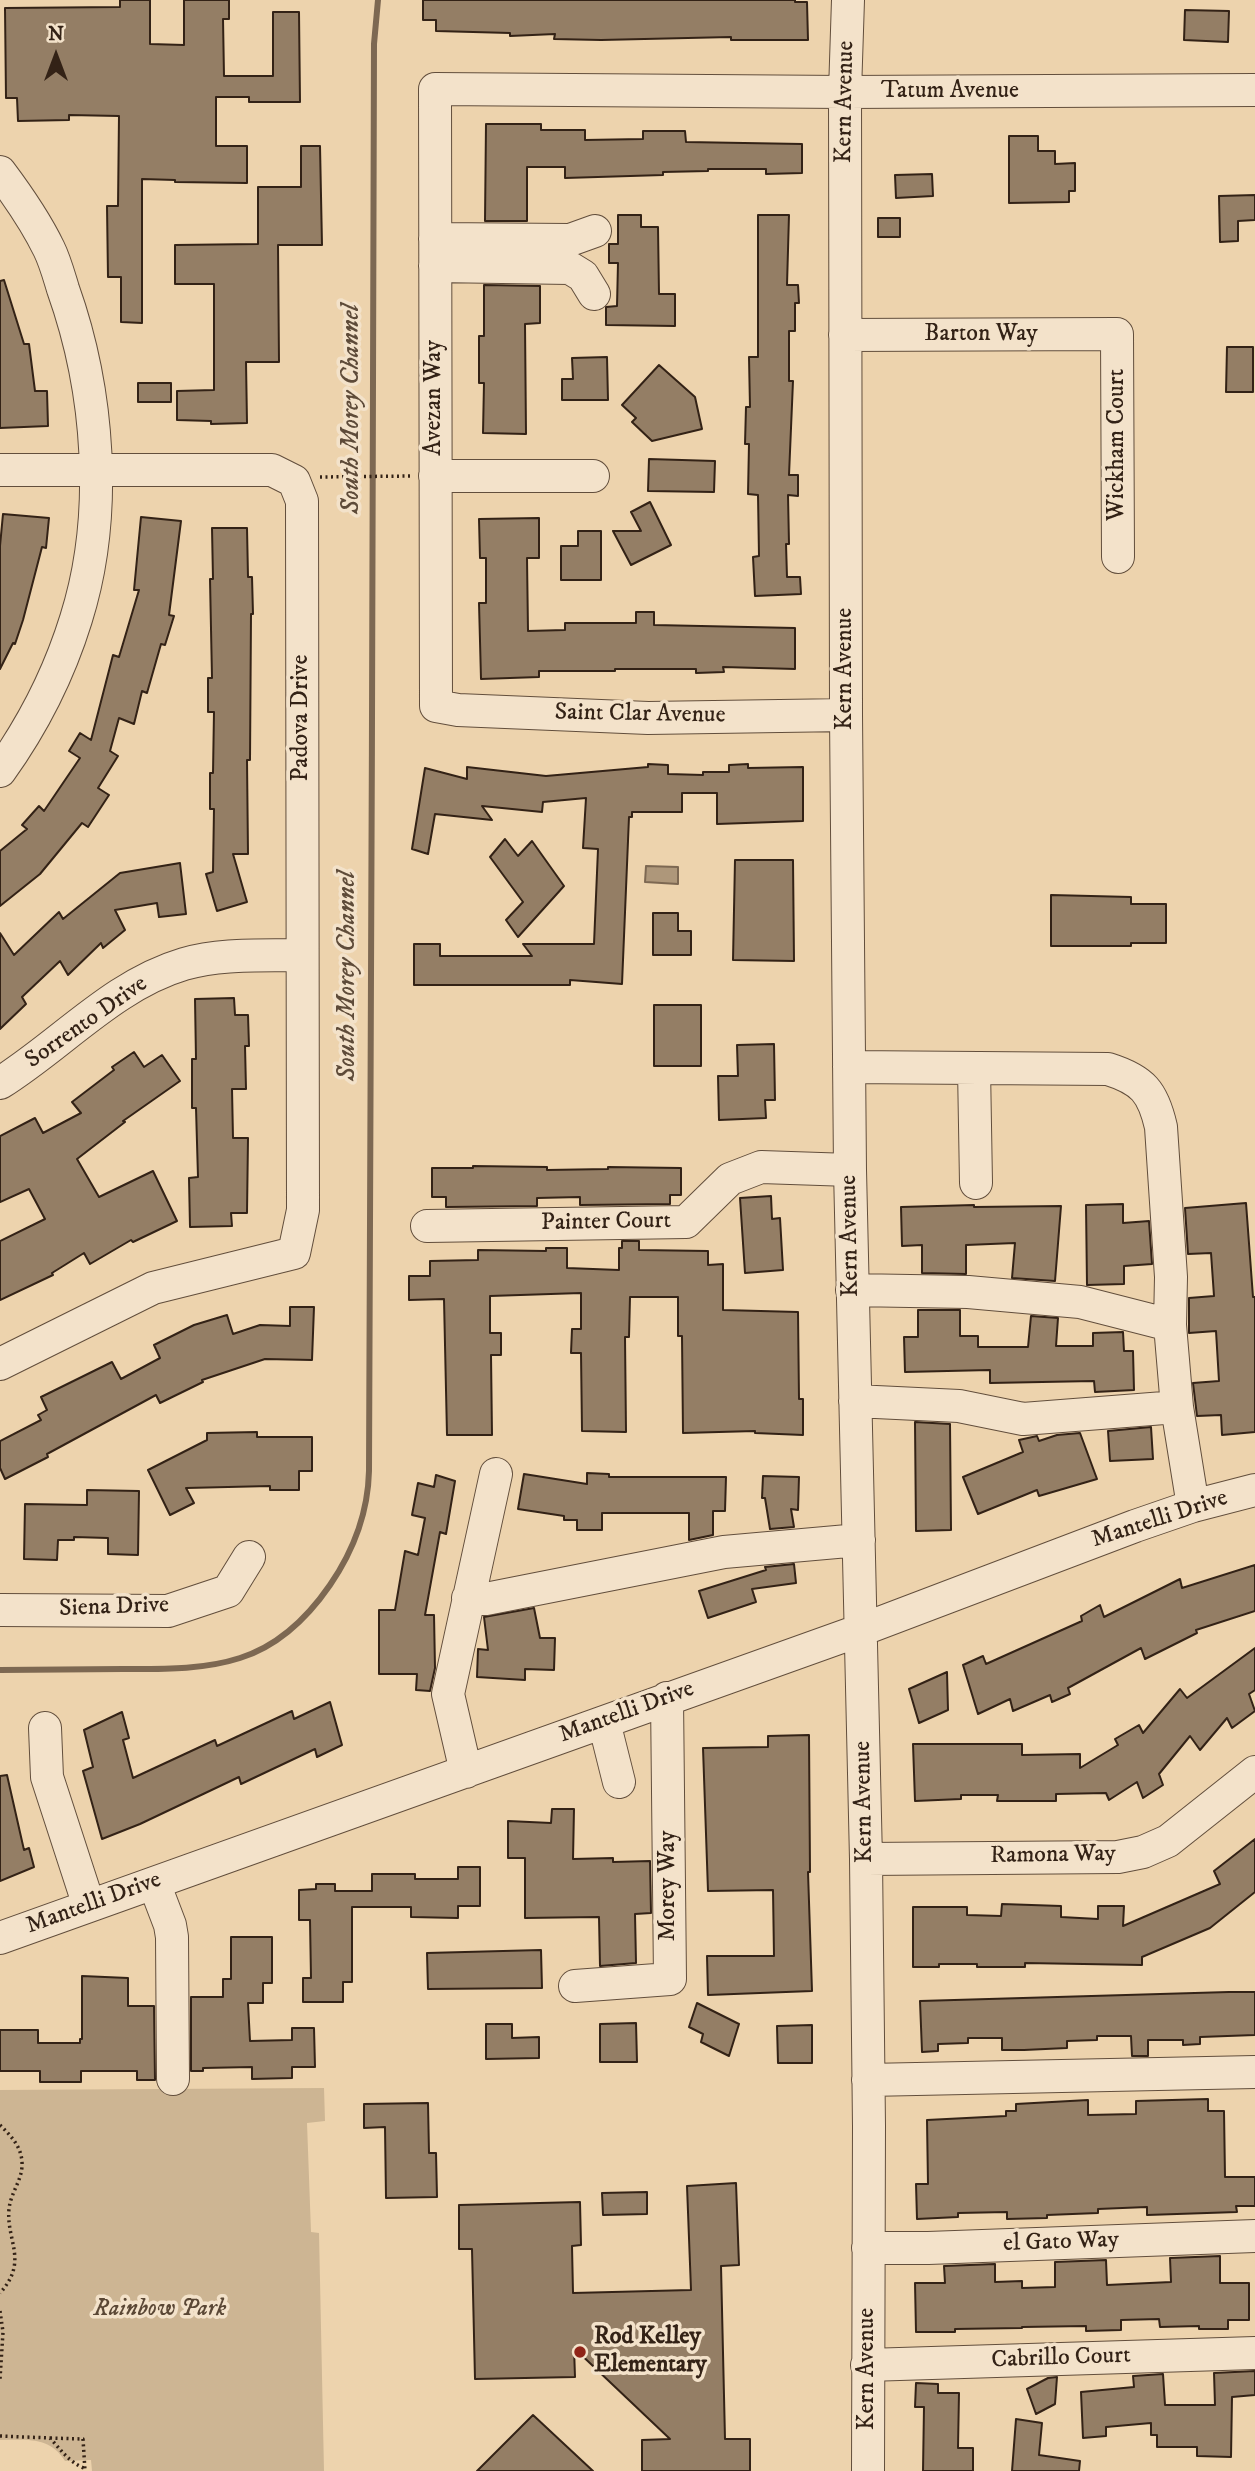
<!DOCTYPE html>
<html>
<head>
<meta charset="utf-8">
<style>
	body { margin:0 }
	#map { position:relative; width:1255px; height:2471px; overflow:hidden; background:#edd3ad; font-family:"IM FELL DW Pica",serif }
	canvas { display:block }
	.north { position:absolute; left:21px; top:21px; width:70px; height:70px; -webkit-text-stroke:5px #f3e2ca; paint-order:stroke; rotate:0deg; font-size:19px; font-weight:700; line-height:28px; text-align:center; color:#332216 }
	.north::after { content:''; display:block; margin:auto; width:24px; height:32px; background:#332216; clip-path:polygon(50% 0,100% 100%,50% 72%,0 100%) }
</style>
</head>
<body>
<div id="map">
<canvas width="1255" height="2471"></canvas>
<div class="north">N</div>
</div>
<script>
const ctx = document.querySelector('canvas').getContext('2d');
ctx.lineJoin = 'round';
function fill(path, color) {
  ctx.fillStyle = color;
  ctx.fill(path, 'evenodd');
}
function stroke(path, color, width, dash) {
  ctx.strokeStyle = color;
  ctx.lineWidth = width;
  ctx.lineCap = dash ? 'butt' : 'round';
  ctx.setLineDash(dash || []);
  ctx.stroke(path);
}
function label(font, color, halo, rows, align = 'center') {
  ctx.font = font + ' "IM FELL DW Pica",serif';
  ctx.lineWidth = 7;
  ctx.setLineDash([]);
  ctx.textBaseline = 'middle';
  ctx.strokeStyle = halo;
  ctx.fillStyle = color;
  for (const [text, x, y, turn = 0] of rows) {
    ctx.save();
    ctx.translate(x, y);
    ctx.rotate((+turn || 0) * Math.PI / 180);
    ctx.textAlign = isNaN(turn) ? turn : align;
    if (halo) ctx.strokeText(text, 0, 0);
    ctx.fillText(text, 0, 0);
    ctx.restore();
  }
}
fill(new Path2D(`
	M324,2088L325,2121L307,2123L311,2232L319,2233L324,2471H92L91,2460L65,2461C50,2436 26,2440 0,2440V2090Z`), '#cdb593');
const water = new Path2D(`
	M646,866L678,867V884L645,882Z`);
fill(water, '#ae977a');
stroke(water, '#7d6852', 2);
stroke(new Path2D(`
	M0,1670C41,1670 82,1669 123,1669C162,1669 203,1670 240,1658C278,1646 308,1617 330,1585C354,1550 368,1513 369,1471C372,995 372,520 374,44L378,0`), '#7d6852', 6);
const building = new Path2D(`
	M120,0H150V44L184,45V0H229V19H223L224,76H273V12H299L300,102H249V97H216V146H247V183L175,182V180L142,179V323L121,322V277H108L107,206H118L119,116L69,115V120L18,121L17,98H6L5,8L120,7Z
	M423,0H795V2H807L808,40H731V37L601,40L554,39L555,34L510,36V33L436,31V20H423Z
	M1185,10L1229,11L1228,42L1184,40Z
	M486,124H541V130H585V140L643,139V131H685L686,142L802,144V173L766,174V169H708V171L663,172V175L565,178V167H527V221H485Z
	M1009,136H1038V151H1055V164L1075,163V191H1069V202L1009,203Z
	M301,146H320L322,245H278L279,362H246L247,423L211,424V421L177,420V391L214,390V284H175V245L258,244V187H301Z
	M932,174L933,196L896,198L895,175Z
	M1255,195V220L1238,221V241L1220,242L1219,196Z
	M618,215H641V227H658L659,294H675V326L606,325V307L617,306L618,263H609V244H618Z
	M758,215H789L787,285H798L799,303H795V331H789V381H793L789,475H798V496L788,495L789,544H786L787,577H800L801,594L755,596L753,557L759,556L758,495L748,494L749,444H745L746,407H750L749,357H758Z
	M878,218H900V237H878Z
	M4,280L24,344H29L35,391H47L48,426L0,428V281Z
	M484,285L540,286V323L525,324L526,434L483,433L484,383H479V336H484Z
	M1227,347H1253V392H1226Z
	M607,357L608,400H562V379H573L572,358Z
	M659,365L695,397L702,429L652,441L632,422L636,418L622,405Z
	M138,383H171V402H138Z
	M649,459L715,461L714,492L648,491Z
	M650,502L671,545L631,565L613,531H641L631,512Z
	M3,514L49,518L46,548L42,547L23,620L15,644L13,643L0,669V546Z
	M141,517L181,521L169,615L174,616L165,645L161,644L147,693L142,691L134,724L119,718L110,751L118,756L98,788L109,795L88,827L82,823L40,874L0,906V851L27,829L22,825L39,806L44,811L80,758L69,751L80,733L91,740L113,655L119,657L139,590H134Z
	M539,518V558H527L528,631L565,630V623H636V612H654V625L795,628V669L723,667L724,672L696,673V669H615V671H539V677L481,679L479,603H486V558H480L479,519Z
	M212,528H247L248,577H252L253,614H251L250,760H247L248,854H233L247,902L217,911L206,874L213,872L214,809H210V773H213L214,712H208V678H212L210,579H213Z
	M578,531H601V580H561V546H578Z
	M648,764L668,765V774L703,775V772H729V765L748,764V768L803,767V821L717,824V793H682V812H632V817H629L622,984L570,980V985H414V944H440V956H532L523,944H594L598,849L583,848L586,798L543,802L542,812L482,806L492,820L435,814L428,854L412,849L425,768L467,779V767L546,776L648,767Z
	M505,839L518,856L532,841L564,886L518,937L506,920L523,902L490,857Z
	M735,860H793L794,961L733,960Z
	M180,863L186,914L159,917L157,903L115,910L125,930L103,948L101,943L68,975L60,961L22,997L26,1004L0,1029V933L14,955L59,912L63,919L120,873Z
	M1051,895L1131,897V904H1166V943H1131V946H1051Z
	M653,913H678V931H691V955H653Z
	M234,998L235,1015H248L249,1046H245L246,1089H232L233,1138H248L247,1213H231L232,1226L190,1227L189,1178L198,1177L196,1108H192V1059H196L195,999Z
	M654,1005H701V1066H654Z
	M774,1044L775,1100H765L766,1118L719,1120L718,1076H738L737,1045Z
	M134,1052L144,1067L162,1055L180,1081L123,1121L125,1122L77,1159L99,1197L153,1171L177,1221L133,1242L131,1240L90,1264L84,1253L52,1273L53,1275L0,1300V1241L45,1219L29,1189L0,1202V1136L35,1118L43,1133L81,1113L72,1102L114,1070L112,1067Z
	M473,1166L547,1167V1170L608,1169V1167L681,1168V1195H670V1204L580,1205V1197L537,1198V1206L446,1207V1197H432V1168H473Z
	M771,1196L772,1219L780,1218L783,1270L745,1273L740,1198Z
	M1246,1203L1253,1297H1255V1432L1222,1435L1221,1415L1197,1416L1193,1383L1219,1381L1216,1331L1189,1333V1298L1214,1296L1211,1253L1188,1254L1185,1208Z
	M1123,1204V1223L1149,1221L1152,1264L1124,1266V1284L1087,1285L1086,1205Z
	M974,1205V1207L1061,1206L1055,1281L1012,1278L1015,1243L966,1245V1274L922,1273V1245L902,1246L901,1207Z
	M622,1241H639V1250L708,1251V1265L723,1264V1310L798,1312L799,1399H803V1435L755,1433V1431L683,1433L682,1336H678V1297H630L629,1337H625L626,1432L582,1431L581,1353H571L572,1329H581V1293L490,1296V1333H501V1355H491L492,1435H447L444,1299L409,1300V1276H430V1261L478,1260V1250L546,1251V1248H567V1268L619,1270V1248H622Z
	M290,1307H314L312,1360L265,1359L202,1380L203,1382L160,1403L156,1395L47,1454L48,1457L5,1479L0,1468V1441L41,1420L38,1415L47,1410L41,1397L112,1362L121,1379L160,1358L154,1345L194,1325L227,1315L233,1334L260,1325L290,1326Z
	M918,1310H960V1336H978V1347H1028L1031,1316L1058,1318L1056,1346H1093V1333L1123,1332L1124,1351H1133L1134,1390L1095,1392L1094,1381L990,1383V1370L905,1372L904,1337H918Z
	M915,1422L950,1424L951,1530L916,1531Z
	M1151,1427L1153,1459L1110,1461L1108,1431Z
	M257,1432V1437H312V1471H299V1490H270V1486L186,1488L194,1503L170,1515L148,1470L207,1440V1433Z
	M1080,1433L1097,1479L1039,1496L1037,1490L978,1514L963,1477L1023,1452L1019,1440L1037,1436L1039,1441L1057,1435Z
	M587,1473L609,1474V1477H726L725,1511H713V1535L689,1540V1513H602V1530H577V1520H564V1516L518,1509L524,1474L587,1484Z
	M436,1475L455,1481L446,1534L440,1532L425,1615H434L435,1668L430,1691L416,1690L417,1674H379V1610H395L405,1551L418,1555L425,1518L412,1515L418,1483L434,1487Z
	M763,1476L799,1477L798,1510L791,1509L794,1527L770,1529L765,1498H762Z
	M87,1490L139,1491L138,1555L108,1554V1538L74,1537V1540H58L57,1560L24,1559L25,1504L87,1505Z
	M794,1564L796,1583L752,1589L756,1602L708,1618L699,1591L766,1570L765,1567Z
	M1255,1565V1611L1196,1630L1197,1633L1145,1659L1141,1648L1068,1688L1070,1694L1052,1702L1050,1695L1013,1711L1010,1699L978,1714L963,1665L983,1656L986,1664L1082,1621L1081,1616L1100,1605L1104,1617L1180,1579L1182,1588Z
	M534,1608L540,1638H555L554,1670L525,1669V1680L477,1677L478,1649L488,1650L484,1617Z
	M1255,1648V1690L1249,1694L1255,1711L1232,1728L1227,1718L1200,1750L1190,1736L1159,1774L1163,1785L1143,1798L1137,1782L1109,1800L1106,1793L1056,1794V1801H997L998,1795H961V1799L915,1801L913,1744H1022V1755L1080,1754V1768L1118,1745L1115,1739L1139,1725L1143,1733L1180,1689L1187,1698Z
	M947,1672L948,1710L919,1723L909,1689Z
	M330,1702L342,1745L317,1757L315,1749L241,1784L239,1777L140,1824L102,1839L83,1771L93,1767L84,1730L122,1712L129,1738L123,1740L133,1778L215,1740L217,1746L292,1711L294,1719Z
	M809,1735L810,1872H808L812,1991L708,1995L707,1956H774L773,1890L708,1891L703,1748L768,1747V1736Z
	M7,1775L24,1850L29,1848L34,1867L0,1881V1776Z
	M552,1809H574L573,1859L613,1858V1862L650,1861L651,1913L635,1914L636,1963L600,1966L599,1917L525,1918V1858H508V1821L551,1823Z
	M1255,1839V1892L1210,1928L1142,1957V1965L1025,1963V1967H977V1964H939V1967H913V1907H967V1915L1001,1916L1002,1904L1061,1906V1917L1098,1919V1906H1124L1123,1926L1220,1884L1214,1871Z
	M458,1867H480V1906H458V1918L411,1917V1907H352V1982H343V2002H303V1978H311L310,1920H299V1890L316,1889V1884H335V1891H372V1874H415V1879H458Z
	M231,1937H272V1983H263V2003H248L250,2041L292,2040V2028H314L315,2067H292V2078L252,2079V2067L203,2068V2071H191V1997H223V1979H231Z
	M541,1950L542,1988L428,1989L427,1953Z
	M82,1976L128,1978V2006H154L155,2080H137V2071H81V2082H40V2071H0V2030H38V2043H80V2039H82Z
	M1229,1992H1255V2035L1200,2037V2044L1183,2045V2040H1148V2056H1132L1131,2036H1097V2040L1067,2041V2048L1024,2050H1002V2038H968V2043L938,2044V2051L922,2052L920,2001Z
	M697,2003L739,2024L729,2056L701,2042L703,2034L689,2027Z
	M636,2023L637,2062H600V2024Z
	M486,2024H512V2038L539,2037V2058L486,2059Z
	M812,2025V2063H778L777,2026Z
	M1208,2099V2111H1224L1225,2177H1255V2206H1236L1237,2212L1147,2215V2207L1098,2209V2213L1047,2215V2218L1007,2219V2212L958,2213V2217L917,2219L916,2184H928L927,2120L1006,2116V2111H1016V2104L1088,2100V2115L1136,2114V2101Z
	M428,2103L429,2153H436L437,2197L386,2198L385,2127L364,2128V2104Z
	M736,2183L739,2265L721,2266L725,2439H750V2471H642V2440L670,2439L574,2348L575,2377L475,2379L472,2249H459V2205L580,2202L581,2245L572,2246L573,2293L691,2290L687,2186Z
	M647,2192V2214L603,2215L602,2193Z
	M1220,2256V2283H1249V2320H1228V2329H1199V2326L1160,2327L1159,2319L1121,2320V2330L1086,2331V2326L1022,2327V2328L955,2329V2332H916L915,2283H945L944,2266L995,2264V2282L1022,2281V2288L1055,2287V2262L1106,2260L1107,2285L1171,2282L1170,2258Z
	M1255,2371V2395L1232,2397L1231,2457L1197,2456V2447H1157V2435H1151V2423L1106,2427V2436L1083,2438L1081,2392L1134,2387L1133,2376L1163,2374L1165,2405H1215L1214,2373Z
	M1057,2377L1055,2404L1036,2414L1027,2389L1048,2378Z
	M916,2383L938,2384V2393H959L958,2448H973V2471H923L924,2407H915Z
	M533,2415L593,2471H477Z
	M1016,2419L1042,2423L1039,2455L1080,2461L1079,2471H1012Z`);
fill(building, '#947e65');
stroke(building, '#332216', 2);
const minor = new Path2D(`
	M848,0L845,92L846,715L850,1170L866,1859L869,2126L868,2471
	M0,172C18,196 36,222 49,249C55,261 59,276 63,289C99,390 109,515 76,619C59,674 33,725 0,771
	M435,239L570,240L595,231
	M435,266L570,268L583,276L594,294
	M845,335L1117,334L1118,557
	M0,470H272L294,481L302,501L303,1210L294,1253L153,1288L0,1364
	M435,476H593
	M846,715L648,718L458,710L436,706L435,89L845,92L1255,90
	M849,1067L1108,1069C1143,1080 1153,1092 1161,1127L1171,1277L1170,1325
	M974,1068L976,1183
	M0,1083C61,1045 113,985 184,964C222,953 262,956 301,955
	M427,1226L686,1222L730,1179L761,1167L850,1170
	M852,1290L968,1292L1080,1302L1170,1325L1177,1407L1193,1506
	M855,1401L959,1406L1023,1419L1177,1407
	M468,1598L486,1599L724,1552L859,1540
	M0,1610L168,1611L228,1591L249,1557
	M604,1722L619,1782
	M45,1728L47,1777L89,1906
	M466,1772L448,1694L496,1474
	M866,1859L1118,1857L1143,1852L1168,1841L1255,1772
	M154,1883L170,1925L172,1937L173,2079
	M0,1938L861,1630L1135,1526L1193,1506L1255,1490
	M575,1986L670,1979L667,1698
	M868,2080L1255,2072
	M868,2248H928L1255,2236
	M867,2365L1255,2353`);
stroke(minor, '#624e3c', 34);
stroke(new Path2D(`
	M320,477L411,476
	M0,2125C11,2136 21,2146 22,2162C23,2180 11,2191 9,2209C6,2241 29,2261 0,2293
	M0,2311L3,2332L0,2379
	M0,2436L50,2438C61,2450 69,2462 84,2468
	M50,2438L83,2439L85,2471`), '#332216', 3.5, [2, 3.5]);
stroke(minor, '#f3e2ca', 32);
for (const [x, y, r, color] of [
	[580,2352,7,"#8f2418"]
]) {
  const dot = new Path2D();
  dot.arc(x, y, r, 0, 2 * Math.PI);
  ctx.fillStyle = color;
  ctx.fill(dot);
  stroke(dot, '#f3e2ca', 2.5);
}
label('24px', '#332216', '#f3e2ca', [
	["Tatum Avenue",950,92],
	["Kern Avenue",846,102,-89],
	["Barton Way",981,335],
	["Avezan Way",435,398,-90],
	["Wickham Court",1118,445,-90],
	["Kern Avenue",846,669,-90],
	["Saint Clar Avenue",640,715,1],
	["Padova Drive",302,718,-90],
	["Sorrento Drive",87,1023,-35],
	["Painter Court",606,1223,-1],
	["Kern Avenue",851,1236,-91],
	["Mantelli Drive",1160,1520,-18],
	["Siena Drive",114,1608,-2],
	["Mantelli Drive",627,1713,-20],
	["Kern Avenue",865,1802,-91],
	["Ramona Way",1053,1856,-1],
	["Morey Way",669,1886,-90],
	["Mantelli Drive",94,1904,-20],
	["el Gato Way",1061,2243,-2],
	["Cabrillo Court",1061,2359,-2],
	["Kern Avenue",868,2369,-90]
]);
label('italic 24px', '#5a4735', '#f3e2ca', [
	["Rainbow Park",160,2310]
]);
label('bold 24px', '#332216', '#f3e2ca', [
	["Rod Kelley",594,2338],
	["Elementary",594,2366]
], 'left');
label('italic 26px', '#5e4b39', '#f3e2ca', [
	["South Morey Channel",353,409,-90],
	["South Morey Channel",349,976,-90]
]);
</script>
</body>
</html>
